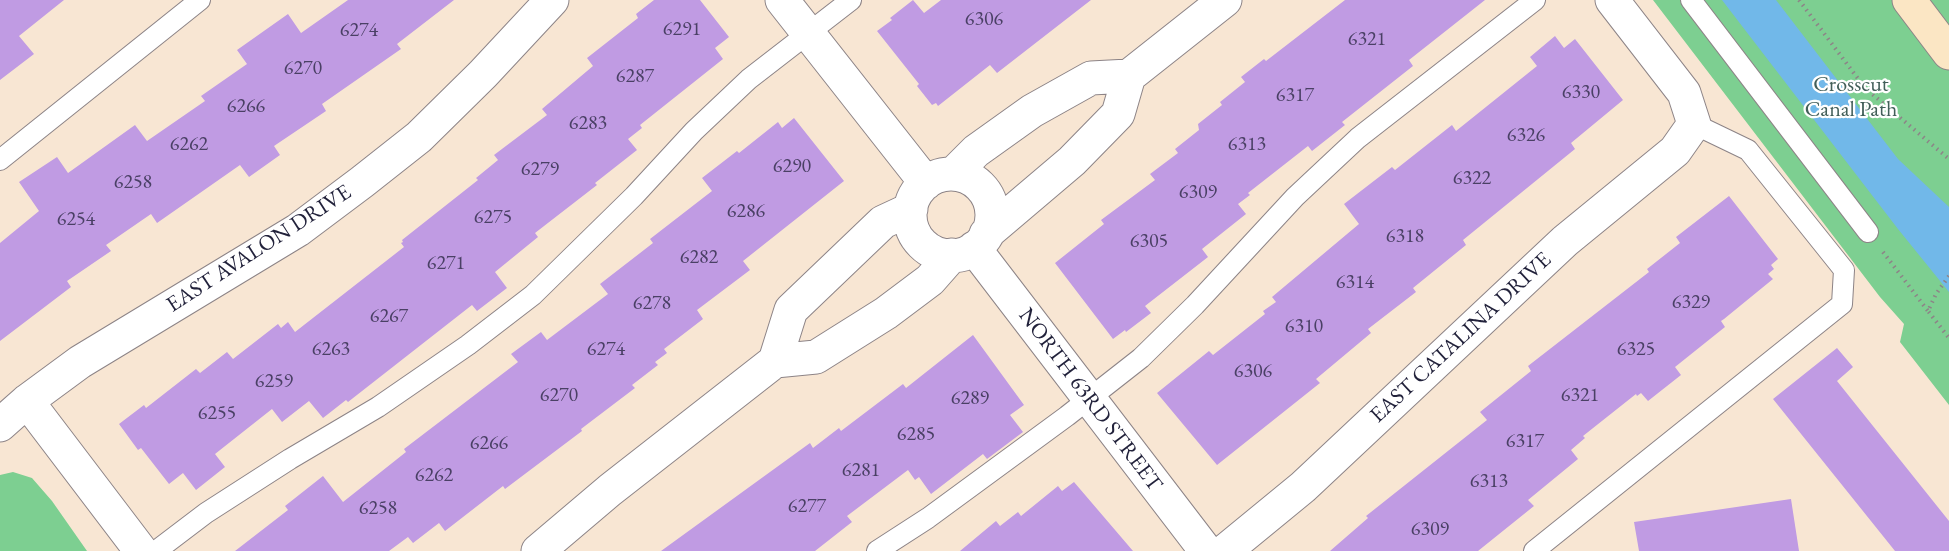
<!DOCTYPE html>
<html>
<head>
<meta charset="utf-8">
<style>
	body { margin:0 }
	canvas { display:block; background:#f8e6d3 }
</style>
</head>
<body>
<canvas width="1949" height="551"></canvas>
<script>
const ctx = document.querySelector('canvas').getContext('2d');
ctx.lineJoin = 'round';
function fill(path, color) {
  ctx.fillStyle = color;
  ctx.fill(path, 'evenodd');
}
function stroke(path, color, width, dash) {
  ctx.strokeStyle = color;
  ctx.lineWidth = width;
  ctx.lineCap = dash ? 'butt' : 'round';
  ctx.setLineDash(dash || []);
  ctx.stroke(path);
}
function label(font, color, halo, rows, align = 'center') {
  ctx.font = font + ' "EB Garamond",serif';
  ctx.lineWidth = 4.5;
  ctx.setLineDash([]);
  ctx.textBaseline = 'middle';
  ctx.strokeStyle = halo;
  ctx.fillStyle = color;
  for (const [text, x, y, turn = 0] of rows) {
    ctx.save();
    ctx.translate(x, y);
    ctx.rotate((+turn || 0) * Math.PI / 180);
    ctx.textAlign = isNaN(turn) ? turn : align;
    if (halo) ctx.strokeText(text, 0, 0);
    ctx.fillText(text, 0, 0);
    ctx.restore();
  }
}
fill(new Path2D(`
	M1653,0H1949V405L1900,342L1904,324L1880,297Z
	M13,472L32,478L52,501L87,551H0V475Z`), '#7dcf91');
fill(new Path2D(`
	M1722,0H1776L1898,159L1949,207V292L1898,229Z`), '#71b8e9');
fill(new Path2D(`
	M0,0H64L19,36L34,54L0,80Z
	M348,0H454L397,44L401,49L322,104L326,111L274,146L280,155L249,177L240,165L157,223L151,214L106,245L111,251L67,281L71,287L0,341V243L39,211L19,182L57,157L68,173L135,125L147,141L205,101L201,96L247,64L237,50L288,14L301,33Z
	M654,0H700L729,37L715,48L723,59L640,125L642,128L628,139L637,150L595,183L597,185L535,233L538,237L495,272L507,288L477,311L472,305L348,402L346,400L323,418L309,401L282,422L272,409L215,454L225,467L196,490L183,473L169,484L141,448L138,450L119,424L144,405L146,408L196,369L200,373L227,352L233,359L278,324L281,328L288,322L295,332L404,247L401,243L403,242L402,240L478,180L476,178L498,160L494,155L547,115L542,109L593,66L587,58L638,18L636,14Z
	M913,0L924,13L941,0H1091L997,73L990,65L938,106L936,103L932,105L917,86L919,84L877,31L892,20L890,18Z
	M1345,0H1485L1409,60L1413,66L1342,122L1345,125L1312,151L1308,146L1248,193L1250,195L1238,204L1246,214L1202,249L1208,257L1145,306L1151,313L1126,332L1125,330L1113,339L1055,263L1104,224L1101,220L1155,180L1150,174L1178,153L1175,149L1199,130L1198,124L1222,105L1220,102L1245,82L1241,77L1264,59L1266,61Z
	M1555,36L1564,48L1575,39L1623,100L1571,143L1575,149L1463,240L1466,245L1413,288L1416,292L1368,329L1371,333L1316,379L1320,383L1217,465L1157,393L1209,351L1213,355L1265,314L1263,311L1276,302L1272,297L1359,224L1344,204L1392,167L1395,170L1452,125L1456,131L1537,66L1530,57Z
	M794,118L844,181L743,261L750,270L697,310L703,319L664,349L667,353L655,362L658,365L632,385L635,388L581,429L582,431L505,489L503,486L445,531L439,523L413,543L408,537L389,551H235L288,510L285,506L323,476L343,502L406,452L404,449L518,362L511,354L541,332L547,340L608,294L600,284L653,243L650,239L712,191L702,178L737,151L739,153L778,122L782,128Z
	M1729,196L1778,259L1771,265L1774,269L1768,274L1773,279L1724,319L1721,321L1725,327L1675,367L1681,375L1648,401L1641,393L1637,396L1636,394L1583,436L1585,438L1571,450L1578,459L1528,500L1534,506L1478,551H1330L1368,518L1366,516L1487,420L1480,412L1531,371L1528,366L1649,272L1647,269L1680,243L1676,237Z
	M973,335L1024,405L1010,415L1023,432L987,459L983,454L931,494L919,477L915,480L908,470L847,516L852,522L815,551H661L810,443L813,448L839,428L841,431L903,384L906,388Z
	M1837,348L1853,367L1837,381L1949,521V551H1895L1773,399Z
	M1074,482L1133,551H960L996,521L1000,526L1018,512L1021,516L1058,486L1062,491Z
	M1791,499L1799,551H1639L1634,522Z`), '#c09be3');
const lane = new Path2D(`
	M1691,0L1868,232
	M0,160L200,0
	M156,551L206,513L290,459L378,407L468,345L533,295L634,196L694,131L749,79L851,0
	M877,551L928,518L1067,416L1141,358L1195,305L1295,197L1358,138L1535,0
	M1534,551L1842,304L1844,270L1748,150L1694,124`);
const street = new Path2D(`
	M782,0L926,183
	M953,174L976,151L1032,111L1091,78L1129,76L1225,0
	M910 215a41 41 0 1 1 82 0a41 41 0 1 1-82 0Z
	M986,234L1072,161L1118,114L1129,76
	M974,248L1206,551
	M775,361L791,310L883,222L911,209
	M27,401L141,551
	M0,425L27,401L80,362L298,230L362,182L419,137L483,74L552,0
	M538,551L610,490L775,361L816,357L886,313L930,280L952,255
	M1225,551L1303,487L1565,241L1675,151L1694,124L1684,93L1612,0`);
const secondary = new Path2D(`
	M1909,0L1949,53`);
stroke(lane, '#8d8487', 22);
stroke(street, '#8d8487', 35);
stroke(secondary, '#8d8487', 35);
stroke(new Path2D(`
	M1799,0L1865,88L1949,159
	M1883,252L1928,311
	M1949,276L1936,294L1928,311L1949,338`), '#8d8487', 4, [1.5, 4.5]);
stroke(lane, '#fff', 20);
stroke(street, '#fff', 33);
stroke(secondary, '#fbe6c4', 33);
label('20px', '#4a4065', null, [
	["6306",984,20],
	["6291",682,30],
	["6274",359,31],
	["6321",1367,40],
	["6270",303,69],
	["6287",635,77],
	["6330",1581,93],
	["6317",1295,96],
	["6266",246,107],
	["6283",588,124],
	["6326",1526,136],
	["6262",189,145],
	["6313",1247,145],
	["6290",792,167],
	["6279",540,170],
	["6322",1472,179],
	["6258",133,183],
	["6309",1198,193],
	["6286",746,212],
	["6275",493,218],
	["6254",76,220],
	["6318",1405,237],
	["6305",1149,242],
	["6282",699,258],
	["6271",446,264],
	["6314",1355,283],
	["6329",1691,303],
	["6278",652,304],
	["6267",389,317],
	["6310",1304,327],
	["6263",331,350],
	["6274",606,350],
	["6325",1636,350],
	["6306",1253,372],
	["6259",274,382],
	["6270",559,396],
	["6321",1580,396],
	["6289",970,399],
	["6255",217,414],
	["6285",916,435],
	["6317",1525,442],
	["6266",489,444],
	["6281",861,471],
	["6262",434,476],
	["6313",1489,482],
	["6277",807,507],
	["6258",378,509],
	["6309",1430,530]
]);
label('22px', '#425f59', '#fff', [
	["Crosscut",1851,85],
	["Canal Path",1851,110]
]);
label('22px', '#22223b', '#fff', [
	["EAST AVALON DRIVE",259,249,-33],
	["EAST CATALINA DRIVE",1461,338,-43],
	["NORTH 63RD STREET",1090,400,53]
]);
</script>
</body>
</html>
